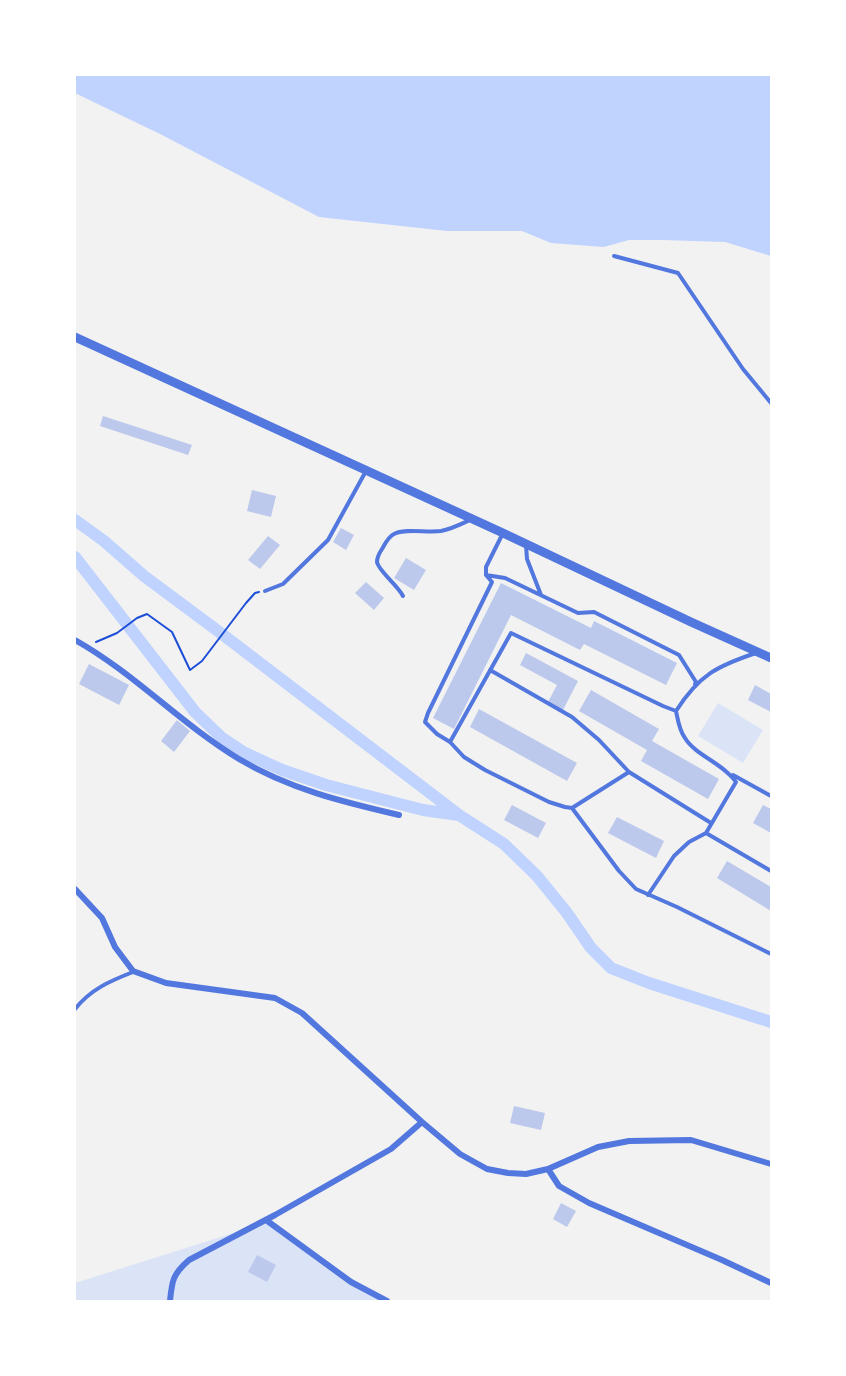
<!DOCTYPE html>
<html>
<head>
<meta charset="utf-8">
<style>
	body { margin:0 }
	#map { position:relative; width:846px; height:1376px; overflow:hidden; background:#f2f2f2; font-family:Manrope,sans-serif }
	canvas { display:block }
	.frame { position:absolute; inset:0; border:76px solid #fff; pointer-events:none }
</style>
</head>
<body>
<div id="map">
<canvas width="846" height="1376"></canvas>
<div class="frame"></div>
</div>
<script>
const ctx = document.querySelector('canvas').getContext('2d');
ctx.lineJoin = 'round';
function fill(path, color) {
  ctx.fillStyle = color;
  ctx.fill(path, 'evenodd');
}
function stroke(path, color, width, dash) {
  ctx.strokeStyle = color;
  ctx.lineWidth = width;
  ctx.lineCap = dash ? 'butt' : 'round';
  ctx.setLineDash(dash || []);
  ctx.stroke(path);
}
fill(new Path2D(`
	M718,703L763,730L743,763L698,736Z
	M268,1222L386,1301H75V1283Z`), '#dbe4f7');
fill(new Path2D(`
	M75,75H771V256L725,242L663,240H629L604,247L551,243L522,231H447L319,217L162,135L75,93Z`), '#bfd3fe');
stroke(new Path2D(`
	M75,520L104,541L144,576L218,631L459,815
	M75,557L195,712L222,738L245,753L282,770L326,785L423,810L459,815L504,844L537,876L567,913L591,948L611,968L649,983L771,1022`), '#bfd3fe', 12);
fill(new Path2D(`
	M103,416L192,445L188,455L100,426Z
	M252,490L276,496L271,517L247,511Z
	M341,528L354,535L346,550L333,542Z
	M268,536L280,545L260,569L248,560Z
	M406,558L426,570L414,590L394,578Z
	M366,582L384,598L374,610L355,593Z
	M501,583L591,628L594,621L677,663L666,685L584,644L580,650L511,615L454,729L433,718Z
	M526,653L578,681L563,710L548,702L557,685L520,665Z
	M89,664L129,685L119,705L79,684Z
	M755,685L771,694V712L748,700Z
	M591,690L659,729L652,741L719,779L708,799L641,761L647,750L579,711Z
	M479,709L577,763L567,781L470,727Z
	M177,720L190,731L174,752L161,741Z
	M512,805L546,823L538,838L504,820Z
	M763,805L771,809V833L753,823Z
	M617,817L664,841L656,858L608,833Z
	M727,861L771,887V911L717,878Z
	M514,1106L545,1113L541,1130L510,1123Z
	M561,1203L576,1211L567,1227L553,1219Z
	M257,1255L276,1265L267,1282L248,1272Z`), '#bdc9ec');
stroke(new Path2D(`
	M96,642L117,633L137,618L147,614L172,632L190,670L202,661L246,603L255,593L259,592`), '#1d4ed8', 2);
stroke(new Path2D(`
	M614,256L678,273L743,369L771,403
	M502,535L486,567V575L492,582L428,713L425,722L437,734L450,742L464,757L485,770L549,802L565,807L572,808L629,772
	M526,545L527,559L541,595
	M486,575L505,578L578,613L594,612L679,655L696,682L695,684
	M265,591L283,584L328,540L366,471
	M403,596C398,586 378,570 377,562C377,558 380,552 382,549C385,544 388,537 394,534C405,528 427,533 441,531C452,529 461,524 472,519
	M490,670L572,717L599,740L629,772L711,823
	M450,742L511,633L663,706L676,711C699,675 717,666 756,653
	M733,775L771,796
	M572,808L619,871L636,889L677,907L771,954
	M706,833L771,871
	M648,895L674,856L689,842L706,833L736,782C724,764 695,755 685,738C679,730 678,720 676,711
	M75,1009C91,989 110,981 133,972`), '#5277de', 4);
stroke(new Path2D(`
	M75,640C134,673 181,724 239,759C289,789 343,802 399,815
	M75,889L102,918L115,947L133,971L166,983L275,998L302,1013L422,1122L460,1154L487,1169L508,1173L526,1174L548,1169L598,1147L629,1141L691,1140L771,1164
	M548,1169L559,1186L589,1203L722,1260L771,1283
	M266,1220L351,1282L387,1301
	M170,1301C172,1280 173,1274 189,1260L275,1215L391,1149L422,1122`), '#5277de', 6);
stroke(new Path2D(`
	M75,337L503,533L691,622L771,658`), '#5277de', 9);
</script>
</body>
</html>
